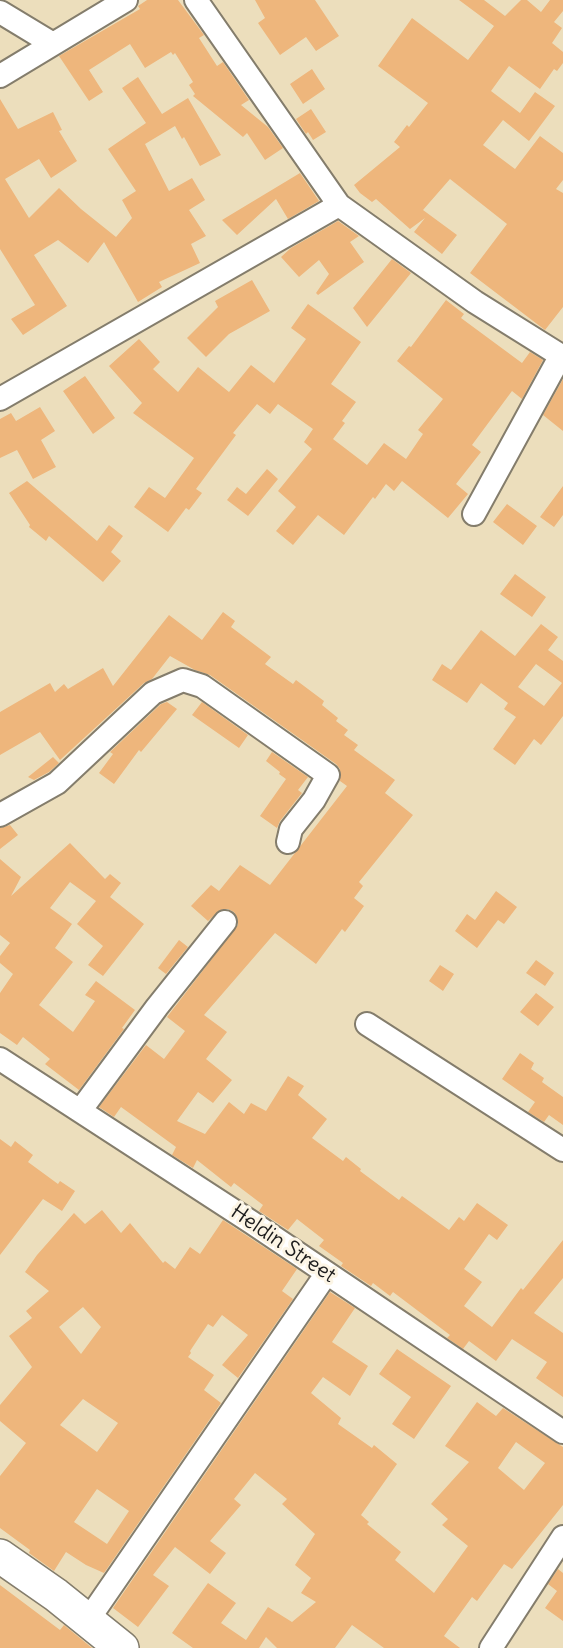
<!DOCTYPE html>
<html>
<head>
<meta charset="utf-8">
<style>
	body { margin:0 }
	canvas { display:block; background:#ecdebc }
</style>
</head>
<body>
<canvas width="563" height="1648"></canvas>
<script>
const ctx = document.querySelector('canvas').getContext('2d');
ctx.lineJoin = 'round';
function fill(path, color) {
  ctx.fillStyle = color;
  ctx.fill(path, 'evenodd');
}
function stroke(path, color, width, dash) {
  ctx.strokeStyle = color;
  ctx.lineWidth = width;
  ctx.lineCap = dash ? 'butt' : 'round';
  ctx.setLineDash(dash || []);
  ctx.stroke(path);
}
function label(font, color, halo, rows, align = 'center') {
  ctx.font = font + ' Delius,sans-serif';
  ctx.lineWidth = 6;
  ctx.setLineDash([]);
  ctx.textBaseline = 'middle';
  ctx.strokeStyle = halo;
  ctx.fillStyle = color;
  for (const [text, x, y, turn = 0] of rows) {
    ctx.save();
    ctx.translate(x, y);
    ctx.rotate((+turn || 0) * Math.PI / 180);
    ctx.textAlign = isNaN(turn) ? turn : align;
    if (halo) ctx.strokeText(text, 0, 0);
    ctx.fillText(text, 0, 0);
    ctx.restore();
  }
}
fill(new Path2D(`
	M147,0H178L204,35L199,38L217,66L223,62L249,100L241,105L268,127L283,148L265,160L247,133L243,137L193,96L195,94L189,85L193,82L175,53L173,55L171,52L145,68L130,44L89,70L103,92L89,101L59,56L140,9L138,6Z
	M255,0H315L339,36L316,51L306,37L280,55L258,23L265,18Z
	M459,0H484L505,16L521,0H527L541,12L550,0H563V11L554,22L562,28L552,43L563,52V63L557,71L554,69L540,89L509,66L491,91L520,113L535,92L555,106L529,141L503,120L483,145L515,169L540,136L563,153V180L556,189L563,193V307L545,330L470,273L507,224L450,179L423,210L457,235L442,254L414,232L425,218L410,229L376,199L372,202L360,193L354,185L400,147L394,142L407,125L409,127L428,103L378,66L412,18L468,60L494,26Z
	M312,69L325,89L303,104L290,84Z
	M138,77L162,114L188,98L221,155L200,166L184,137L182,139L175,126L145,144L169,191L192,178L205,200L189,210L206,236L191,244L200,263L159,282L162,287L138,302L104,242L88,263L58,240L34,255L67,306L23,335L11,319L35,305L0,249V99L18,129L53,112L62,130L59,131L77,161L51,178L39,159L5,179L29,218L59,188L81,209L116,237L132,218L122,200L136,191L108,149L146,123L122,88Z
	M311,109L326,132L313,140L308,132L306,134L296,119Z
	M300,173L319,201L288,219L276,199L237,235L222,220Z
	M338,221L359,236L350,242L364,262L318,295L316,293L329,274L319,260L299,277L281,257L291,248Z
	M392,259L411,273L367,327L353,308Z
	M252,280L270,311L229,334L206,357L187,338L218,307L215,301Z
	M446,300L464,314L461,318L522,363L530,352L543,360L522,399L512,391L472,445L481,452L456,484L468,494L448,518L402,481L394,491L386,484L375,499L373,497L344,535L318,515L293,545L276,531L296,507L278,491L312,449L304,442L313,429L278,404L270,414L257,404L233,433L236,435L196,489L202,493L189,510L186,508L168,532L134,507L149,487L165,498L194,458L133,413L142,403L109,366L139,339L160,362L153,369L178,392L198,367L229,392L251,365L274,383L306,339L291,328L308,304L361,342L331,384L356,402L342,421L345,423L333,439L367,465L384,443L406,459L423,434L418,430L443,399L397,361L409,346L411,347Z
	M85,376L115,418L93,434L63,391Z
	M563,379V431L543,415Z
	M40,407L55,431L41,440L56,467L33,479L17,450L0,458V419L11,413L16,421Z
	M267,469L278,479L248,516L227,500L237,487L246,494Z
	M27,481L97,541L109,525L123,536L111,552L121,561L103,582L49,536L46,541L29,527L30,525L9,493Z
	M563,486V515L554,527L540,517Z
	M507,504L537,526L523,545L493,522Z
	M515,574L546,597L532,617L500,594Z
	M223,612L235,621L231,627L271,657L265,664L293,684L296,680L324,701L322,705L338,718L336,721L348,730L344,735L358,745L354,750L395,780L385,793L413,815L359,882L363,886L354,898L364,906L345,932L342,929L316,964L275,933L204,1015L227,1032L206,1059L232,1080L213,1103L198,1092L177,1121L205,1134L229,1102L244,1114L251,1103L266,1111L288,1076L304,1086L298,1095L327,1119L312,1138L343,1161L346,1157L361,1169L360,1171L399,1200L402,1196L449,1230L459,1217L464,1221L477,1203L508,1225L497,1240L489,1234L464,1269L482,1282L464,1306L492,1327L521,1288L523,1290L563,1240V1278L534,1313L563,1333V1397L536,1378L547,1362L512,1339L496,1361L469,1341L463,1349L447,1338L450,1335L393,1292L390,1296L373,1283L371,1286L341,1266L343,1263L319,1246L324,1240L297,1219L288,1230L259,1211L263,1205L234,1183L231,1187L197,1160L193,1168L172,1155L176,1147L121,1107L114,1117L99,1107L146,1045L164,1059L185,1031L167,1017L238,925L237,917L234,912L228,909L220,910L208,921L191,906L211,885L219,891L240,865L270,885L347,786L340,781V769L336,764L210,675L195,670L170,656L152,679L144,683L60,760L40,732L0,755V712L50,683L55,692L64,684L68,689L103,668L113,686L169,615L202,640Z
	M541,624L558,637L548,650L563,661V716L541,745L534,739L515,765L493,749L516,717L504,709L508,703L481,683L467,703L432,680L442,664L451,670L481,630L515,656ZM536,664L562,683L544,706L518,687Z
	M167,702L177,709L141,752L139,750L114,784L99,773L113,754L110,752L161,704Z
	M202,702L248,735L239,748L192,715Z
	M272,752L308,777L298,790L302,793L280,821L277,828L260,816L286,779L279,774L280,772L266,761Z
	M53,757L59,763L49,772L34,780L28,777Z
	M10,825L18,835L0,849V828Z
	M70,843L105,879L110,874L121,883L110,897L144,924L103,976L88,965L103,946L77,924L96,901L70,882L50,908L72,924L55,948L73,962L39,1005L73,1032L95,1001L85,995L96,981L135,1010L122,1028L124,1029L79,1090L45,1064L50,1059L23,1037L17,1045L0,1033V993L13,974L0,963V956L10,943L0,935V859L21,877L11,896Z
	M496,891L517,907L504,924L498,920L477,948L455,931L467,914L475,920Z
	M179,940L188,947L166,974L158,968Z
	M536,960L554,973L545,986L526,973Z
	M440,965L454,974L443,991L429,981Z
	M536,993L554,1007L538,1026L520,1012Z
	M520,1053L534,1063L531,1069L544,1078L542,1082L563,1097V1125L549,1115L544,1122L528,1112L535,1102L502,1079Z
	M0,1139L11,1147L15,1141L33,1155L28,1162L58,1184L60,1181L75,1191L62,1211L43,1199L0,1255Z
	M102,1210L121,1233L130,1223L163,1263L165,1261L175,1269L190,1247L200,1254L223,1220L297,1269L282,1291L293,1299L238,1378L222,1365L248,1335L222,1315L213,1327L208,1324L190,1351L191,1353L188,1357L214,1375L204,1390L221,1403L104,1573L86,1565L66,1552L54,1571L29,1553L30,1550L0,1528V1476L26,1443L0,1421V1405L32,1367L9,1336L32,1318L26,1311L49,1291L25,1272L37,1255L74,1213L85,1224ZM83,1307L101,1327L81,1354L59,1327ZM83,1399L118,1423L97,1452L60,1425ZM97,1489L129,1511L107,1544L74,1522Z
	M330,1292L355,1308L332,1342L368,1366L350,1396L323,1377L311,1393L341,1418L338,1424L372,1448L374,1445L397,1464L361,1515L369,1522L367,1524L401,1552L395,1560L434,1593L468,1546L442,1525L448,1519L431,1504L469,1462L445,1446L477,1402L496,1416L503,1408L563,1447V1505L512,1569L504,1564L477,1601L472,1597L444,1636L460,1648H384L352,1625L335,1648H277L266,1637L259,1648H193L172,1633L208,1583L236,1603L221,1623L246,1640L268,1607L292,1622L316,1602L301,1593L311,1578L295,1565L315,1534L282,1504L287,1499L255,1473L234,1499L241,1505L210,1541L226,1553L210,1574L175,1547L153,1575L169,1586L138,1627L113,1608ZM516,1442L545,1463L524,1490L498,1468Z
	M397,1349L451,1386L414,1439L392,1424L411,1397L379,1374Z
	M558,1569L563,1573V1621L545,1608L557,1591L548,1584Z
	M0,1585L60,1630L64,1625L92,1648H0Z`), '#eeb67c');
const street = new Path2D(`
	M196,0L339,205L475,302L563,357
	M0,12L53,44
	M0,76L126,0
	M0,399L339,205
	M474,514L561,355
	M0,815L57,783L153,693L183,680L202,686L328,775L314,800L291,829L288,842
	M367,1024L563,1150
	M0,1059L251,1222L563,1432
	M80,1111L157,1007L225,922
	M88,1620L327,1273
	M491,1648L563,1537`);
const primary = new Path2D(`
	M0,1556L56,1595L122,1648`);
stroke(street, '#847d6c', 26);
stroke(primary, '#847d6c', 36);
stroke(street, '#fff', 22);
stroke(primary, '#fff', 33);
label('21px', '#1c1c1c', '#fcf5e5', [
	["Heldin Street",283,1244,34]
]);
</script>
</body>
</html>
